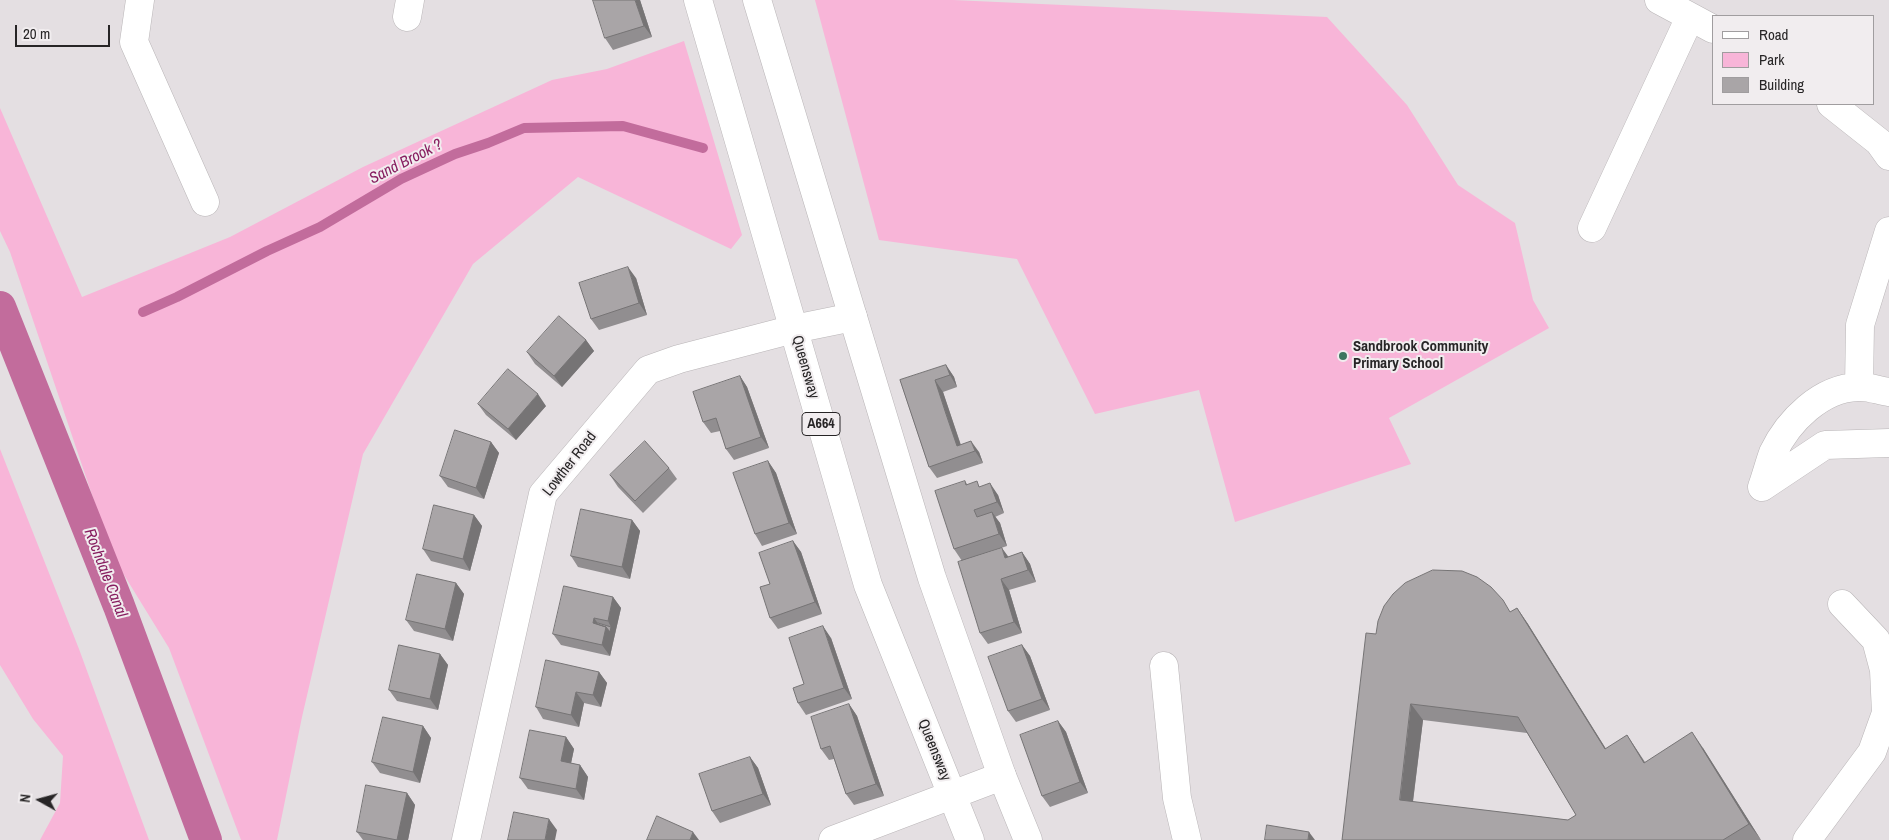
<!DOCTYPE html>
<html>
<head>
<meta charset="utf-8">
<style>
	body { margin:0 }
	#map { position:relative; width:1889px; height:840px; overflow:hidden; background:#e4dfe2; font-family:"Archivo Narrow",sans-serif }
	canvas { display:block }
	.legend { position:absolute; left:1712px; top:15px; width:162px; height:90px; box-sizing:border-box; background:#f1edef; border:1px solid #a09d9f; margin:0; padding:6px 9px; list-style:none; font-size:15px; color:#272526 }
	.legend li { display:flex; align-items:center; gap:10px; height:25px }
	.legend b { width:25px; border:1px solid #a09d9f }
	.north { position:absolute; left:15px; top:775px; width:50px; height:50px; -webkit-text-stroke:4px #f1edef; paint-order:stroke; rotate:277deg; font-size:14px; font-weight:700; line-height:20px; text-align:center; color:#272526 }
	.north::after { content:''; display:block; margin:auto; width:18px; height:22px; background:#272526; clip-path:polygon(50% 0,100% 100%,50% 72%,0 100%) }
	.scale { position:absolute; left:15px; top:25px; width:95px; height:22px; box-sizing:border-box; border:2px solid #272526; border-top:0; padding-left:6px; font-size:15px; line-height:18px; white-space:nowrap; color:#272526; -webkit-text-stroke:4px #f1edef; paint-order:stroke }
</style>
</head>
<body>
<div id="map">
<canvas width="1889" height="840"></canvas>
<ul class="legend">
<li><b style="height:6px;background:#fff"></b>Road</li>
<li><b style="height:14px;background:#f8b5d8"></b>Park</li>
<li><b style="height:14px;background:#a9a5a7"></b>Building</li>
</ul>
<div class="north">N</div>
<div class="scale">20 m</div>
</div>
<script>
const ctx = document.querySelector('canvas').getContext('2d');
ctx.lineJoin = 'round';
function fill(path, color) {
  ctx.fillStyle = color;
  ctx.fill(path, 'evenodd');
}
function stroke(path, color, width, dash) {
  ctx.strokeStyle = color;
  ctx.lineWidth = width;
  ctx.lineCap = dash ? 'butt' : 'round';
  ctx.setLineDash(dash || []);
  ctx.stroke(path);
}
function label(font, color, halo, rows, align = 'center') {
  ctx.font = font + ' "Archivo Narrow",sans-serif';
  ctx.lineWidth = 4;
  ctx.setLineDash([]);
  ctx.textBaseline = 'middle';
  ctx.strokeStyle = halo;
  ctx.fillStyle = color;
  for (const [text, x, y, turn = 0] of rows) {
    ctx.save();
    ctx.translate(x, y);
    ctx.rotate((+turn || 0) * Math.PI / 180);
    ctx.textAlign = isNaN(turn) ? turn : align;
    if (halo) ctx.strokeText(text, 0, 0);
    ctx.fillText(text, 0, 0);
    ctx.restore();
  }
}
fill(new Path2D(`
	M815,0H953L1327,17L1407,105L1458,185L1515,223L1533,300L1549,328L1389,418L1411,464L1235,522L1199,390L1095,414L1017,259L879,240Z
	M684,41L742,235L731,249L578,177L473,264L363,454L302,717L277,840H241L169,648L113,557L10,252L0,231V108L82,297L230,237L363,167L552,80L607,69Z
	M0,449L79,649L149,840H40L60,803L63,756L33,719L0,665Z`), '#f8b5d8');
stroke(new Path2D(`
	M143,312L177,297L267,251L320,227L401,179L455,154L488,143L524,128L623,126L703,148`), '#c26c9c', 10);
stroke(new Path2D(`
	M0,307L119,606L206,840`), '#c26c9c', 32);
const minor = new Path2D(`
	M140,0L134,42L205,202
	M1659,0L1713,29
	M407,17L410,0
	M1831,104L1879,142L1889,156
	M1592,228L1690,17
	M1859,387L1860,325L1889,231
	M1762,487C1766,476 1769,464 1773,453C1788,421 1821,388 1858,387C1868,386 1880,391 1889,392
	M1762,487L1825,445L1889,443
	M1164,666L1177,798L1187,840
	M466,840L543,494L648,370L679,359L794,329L853,317
	M833,840L1002,776
	M1807,840L1872,752L1886,713L1884,670L1876,640L1842,604`);
const highway = new Path2D(`
	M698,0L868,585L970,840
	M757,0L932,578L1002,776L1028,840`);
stroke(minor, '#b9b5b7', 29);
stroke(highway, '#b9b5b7', 29);
stroke(minor, '#fff', 28);
stroke(highway, '#fff', 28);
fill(new Path2D(`
	M640,0L652,37L613,50L605,38Z
	M636,278L647,315L599,330L591,319Z
	M586,340L594,351L562,387L535,364L527,352Z
	M946,365L954,377L957,387L943,392L961,445L979,452L983,463L937,478L929,467L900,380Z
	M740,376L747,387L769,448L734,460L726,449L720,431L711,433L703,422Z
	M478,404L546,406L516,440L486,415Z
	M491,442L499,453L484,499L448,487L440,476Z
	M768,461L776,473L797,534L762,546L755,534Z
	M669,468L677,479L643,513L618,487L610,475Z
	M965,481L967,484L981,487L998,495L1004,513L995,517L1000,523L1007,546L962,561L954,549Z
	M474,515L482,526L470,571L431,561L423,549Z
	M632,520L640,531L630,579L578,567L571,556Z
	M793,541L801,552L822,614L778,629L770,618V584Z
	M1022,552L1030,564L1036,582L1009,590L1022,633L988,644L980,633L1008,557Z
	M456,583L464,594L453,641L414,631L406,620Z
	M613,597L621,608L610,656L561,645L553,634Z
	M1517,608L1528,624L1606,749L1627,735L1645,762L1703,748L1761,840H1342L1376,634L1511,612ZM1423,720L1527,733L1576,815L1568,820L1413,802Z
	M831,638L852,699L806,715L798,703L804,684Z
	M1022,645L1030,656L1050,710L1016,722L1008,711Z
	M440,654L448,665L438,710L397,701L389,690Z
	M599,672L607,683L601,707L584,703L579,727L543,719L536,707Z
	M849,704L857,716L884,796L854,805L846,794L834,759L829,760L821,749Z
	M1058,721L1066,732L1088,793L1050,807L1042,796Z
	M423,726L431,738L420,783L380,773L372,762Z
	M566,737L574,749L571,763L580,765L588,777L584,800L528,789L520,778Z
	M750,757L758,768L771,805L720,823L712,811Z
	M407,793L415,805L408,840H363L357,832Z`), '#918e90');
fill(new Path2D(`
	M635,0H640L652,37L644,26Z
	M628,267L636,278L647,315L639,303Z
	M586,340L594,351L562,387L554,376Z
	M946,365L954,377L957,387L950,375Z
	M740,376L747,387L769,448L761,437Z
	M935,380L943,392L964,455L957,446Z
	M538,394L546,406L516,440L508,429Z
	M971,441L979,452L983,463L975,451Z
	M491,442L499,453L484,499L476,488Z
	M768,461L776,473L797,534L789,523Z
	M990,483L998,495L1004,513L997,502Z
	M992,512L1000,523L1007,546L999,534Z
	M474,515L482,526L470,571L463,559Z
	M632,520L640,531L630,579L622,567Z
	M793,541L801,552L822,614L815,602Z
	M1002,548L1010,559L1005,558Z
	M1022,552L1030,564L1036,582L1028,570Z
	M1001,579L1009,590L1022,633L1014,622Z
	M456,583L464,594L453,641L445,629Z
	M613,597L621,608L610,656L602,645L606,627H611L608,621Z
	M1517,608L1528,624L1616,765L1605,749Z
	M594,618L602,629L593,623Z
	M823,626L831,638L852,699L844,688Z
	M1022,645L1030,656L1050,710L1042,699Z
	M440,654L448,665L438,710L430,699Z
	M599,672L607,683L601,707L593,695Z
	M576,692L584,703L579,727L571,715Z
	M849,704L857,716L884,796L876,784Z
	M1411,704L1423,720L1411,816L1400,800Z
	M1058,721L1066,732L1088,793L1080,782Z
	M423,726L431,738L420,783L413,772Z
	M1692,732L1703,748L1761,840L1749,824Z
	M1627,735L1638,752L1655,779L1644,763Z
	M566,737L574,749L569,773L561,761Z
	M750,757L758,768L771,805L763,794Z
	M580,765L588,777L584,800L576,789Z
	M407,793L415,805L408,840H397Z
	M549,819L557,830L555,840H545Z
	M693,832L699,840H690Z
	M1309,832L1315,840H1308Z`), '#767475');
const building = new Path2D(`
	M593,0H635L644,26L605,38Z
	M628,267L639,303L591,319L579,283Z
	M559,316L586,340L554,376L527,352Z
	M946,365L950,375L935,380L946,414L957,446L971,441L975,451L929,467L900,380Z
	M508,369L538,394L508,429L478,404Z
	M740,376L761,437L726,449L716,418L703,422L693,392Z
	M455,430L491,442L476,488L440,476Z
	M645,441L669,468L635,501L610,475Z
	M768,461L789,523L755,534L733,473Z
	M965,481L966,485L977,481L979,487L990,483L997,502L974,510L977,517L992,512L999,534L954,549L935,491Z
	M434,505L474,515L463,559L423,549Z
	M581,509L632,520L622,567L571,556Z
	M793,541L815,602L770,618L760,587L770,584L759,553Z
	M1002,548L1005,558L1022,552L1028,570L1001,579L1014,622L980,633L958,562Z
	M1433,570L1462,571L1477,577L1491,587L1503,600L1510,612L1517,608L1605,749L1627,735L1644,763L1692,732L1749,824L1723,840H1342L1366,633L1376,634L1378,621L1384,606L1393,594L1405,583ZM1411,704L1518,717L1576,815L1568,820L1400,800Z
	M417,574L456,583L445,629L406,620Z
	M564,586L613,597L608,621L594,618L593,623L606,627L602,645L553,634Z
	M598,623L611,627L610,632L606,627L597,624Z
	M823,626L844,688L798,703L793,688L804,684L789,638Z
	M399,645L440,654L430,699L389,690Z
	M1022,645L1042,699L1008,711L988,657Z
	M546,660L599,672L593,695L576,692L571,715L536,707Z
	M849,704L876,784L846,794L830,746L821,749L811,717Z
	M383,717L423,726L413,772L372,762Z
	M1058,721L1080,782L1042,796L1020,735Z
	M530,730L566,737L561,761L580,765L576,789L520,778Z
	M750,757L763,794L712,811L699,774Z
	M366,785L407,793L397,840L357,832Z
	M514,812L549,819L545,840H508Z
	M657,816L693,832L690,840H647Z
	M1267,825L1309,832L1308,840H1265Z`);
fill(building, '#a9a5a7');
stroke(building, '#767475', 1);
for (const [x, y, r, color] of [
	[1343,356,5,"#3c7760"]
]) {
  const dot = new Path2D();
  dot.arc(x, y, r, 0, 2 * Math.PI);
  ctx.fillStyle = color;
  ctx.fill(dot);
  stroke(dot, '#f1edef', 2);
}
for (const [x, y, w] of [
	[821,424,38]
]) {
  const box = new Path2D();
  box.roundRect(x - w / 2, y - 11.5, w, 23, 4);
  ctx.fillStyle = '#f1edef';
  ctx.fill(box);
  stroke(box, '#272526', 1);
}
label('bold 14px', '#272526', null, [
	["A664",821,424]
]);
label('bold 15px', '#272526', '#f1edef', [
	["Sandbrook Community",1353,347],
	["Primary School",1353,364]
], 'left');
label('15px', '#272526', '#f1edef', [
	["Queensway",805,367,74],
	["Lowther Road",570,464,-52],
	["Queensway",934,750,68]
]);
label('italic 16px', '#871e60', '#f1edef', [
	["Sand Brook ?",406,162,-27],
	["Rochdale Canal",105,573,69]
]);
</script>
</body>
</html>
